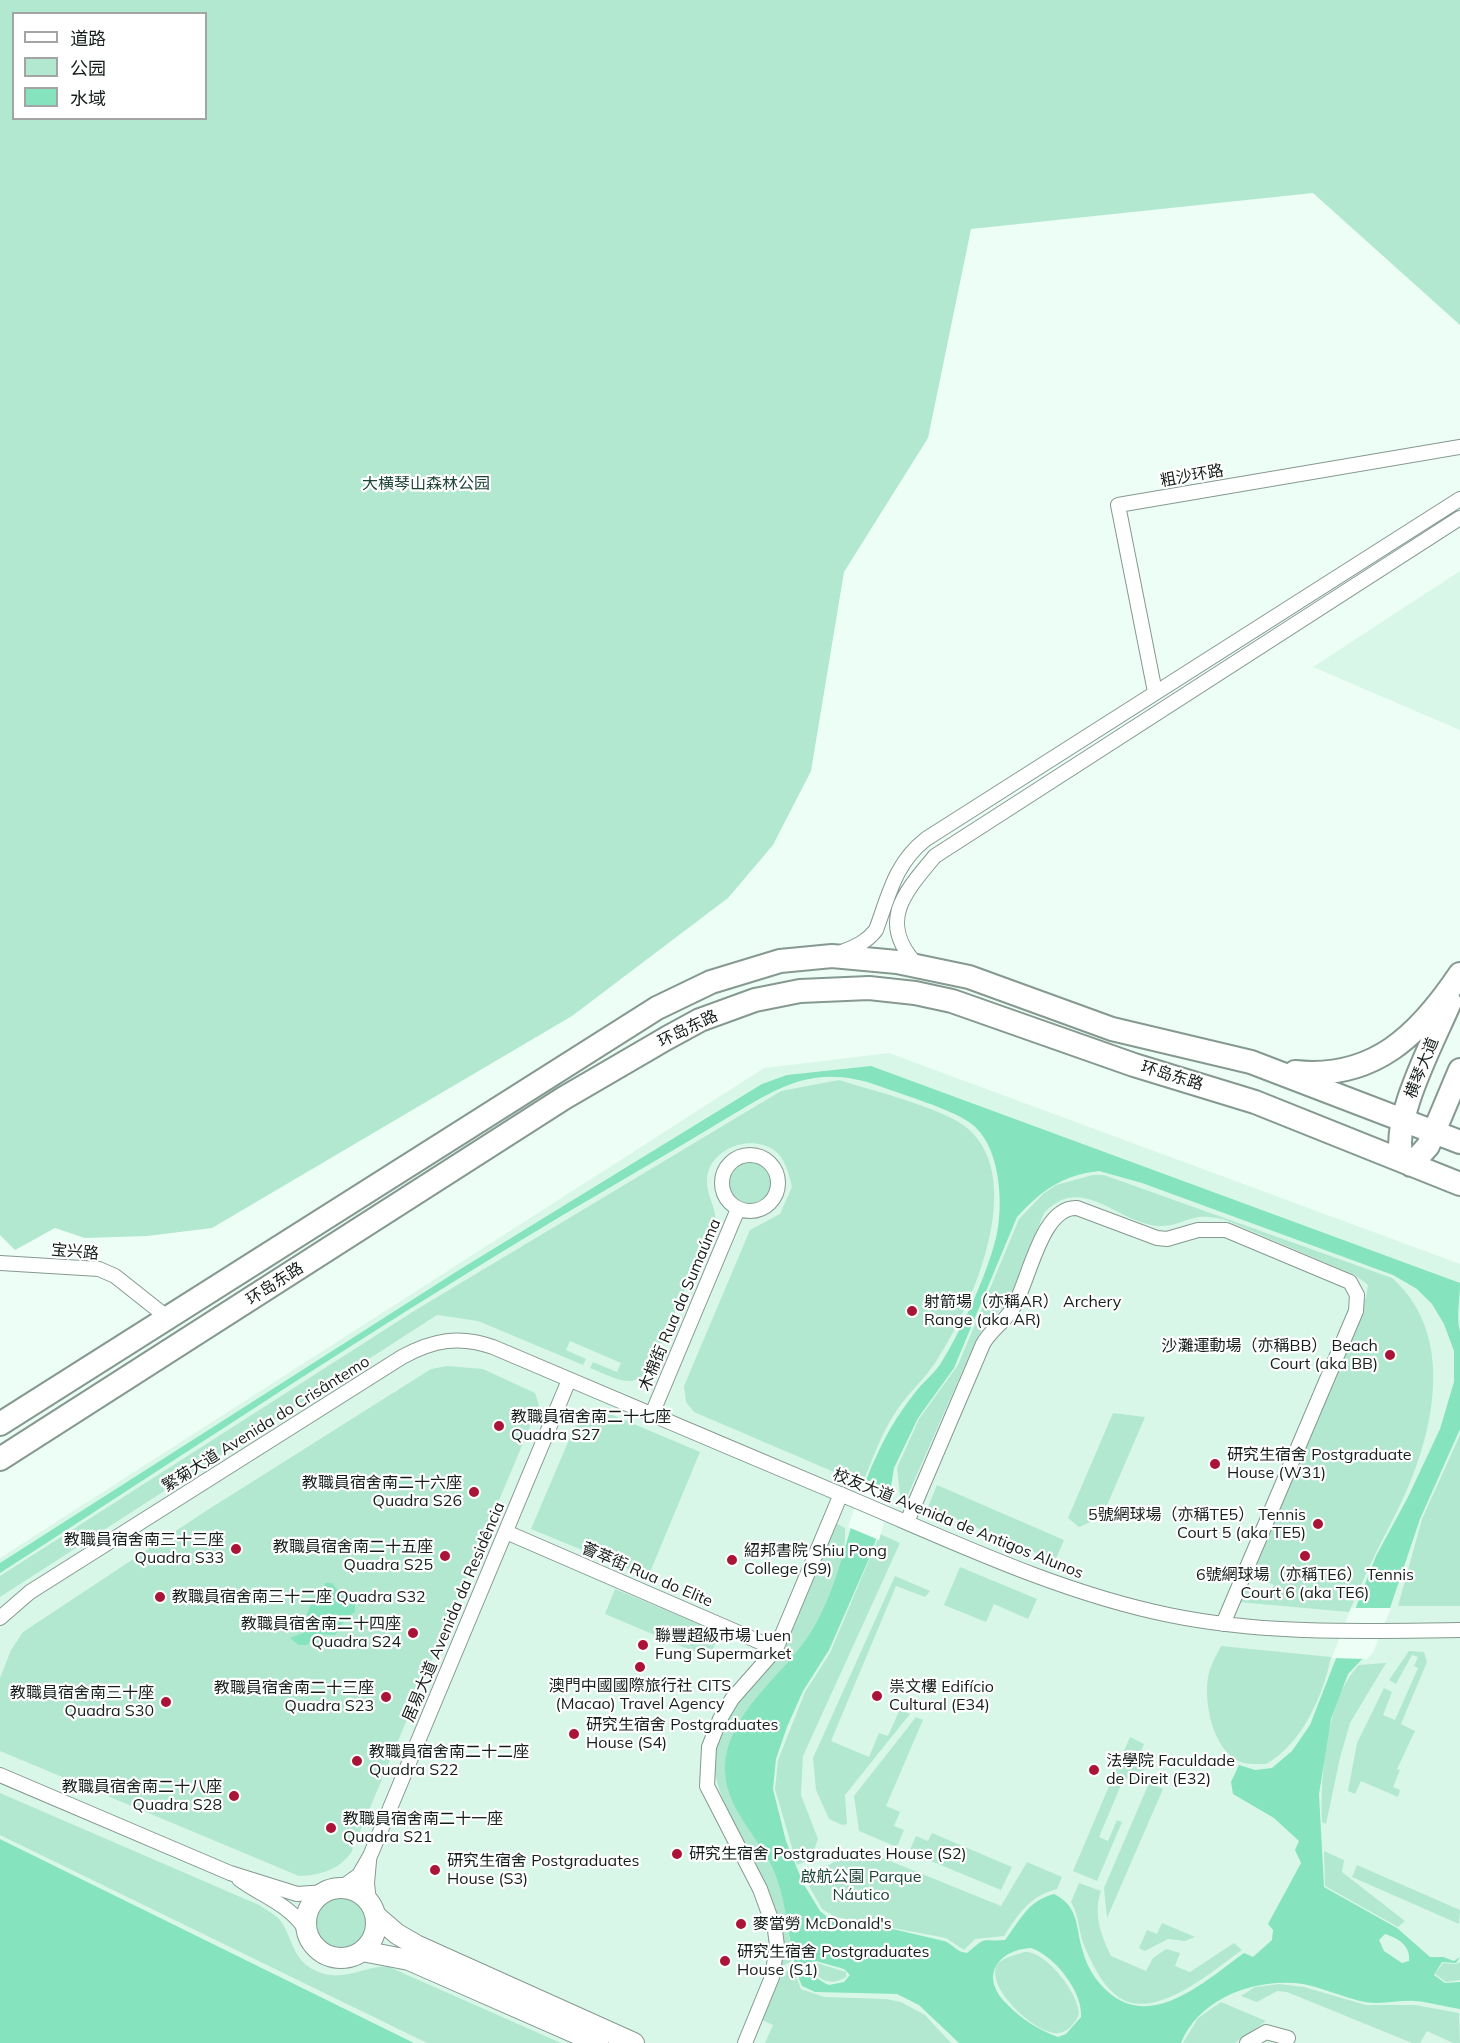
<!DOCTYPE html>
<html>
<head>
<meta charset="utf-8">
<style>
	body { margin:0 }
	#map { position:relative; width:1460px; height:2043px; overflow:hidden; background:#edfef6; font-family:Mulish,"Noto Sans SC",sans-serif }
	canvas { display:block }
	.legend { position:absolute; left:12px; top:12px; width:195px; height:108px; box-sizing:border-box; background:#fff; border:2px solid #a2a5a4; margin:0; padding:8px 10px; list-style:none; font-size:18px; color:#161e1b }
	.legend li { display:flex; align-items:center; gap:12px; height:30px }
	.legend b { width:30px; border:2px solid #a2a5a4 }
</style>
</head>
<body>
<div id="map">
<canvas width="1460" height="2043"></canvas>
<ul class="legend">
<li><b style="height:8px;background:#fff"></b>道路</li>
<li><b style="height:16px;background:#b2e8d0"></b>公园</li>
<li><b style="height:16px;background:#85e3be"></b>水域</li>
</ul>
</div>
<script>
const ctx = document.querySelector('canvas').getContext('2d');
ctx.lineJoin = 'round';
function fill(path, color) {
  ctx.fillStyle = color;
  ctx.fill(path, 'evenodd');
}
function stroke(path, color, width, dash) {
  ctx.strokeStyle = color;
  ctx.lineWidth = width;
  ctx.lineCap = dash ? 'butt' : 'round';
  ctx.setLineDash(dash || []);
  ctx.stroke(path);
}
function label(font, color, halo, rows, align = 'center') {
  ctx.font = font + ' Mulish,"Noto Sans SC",sans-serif';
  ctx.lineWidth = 4.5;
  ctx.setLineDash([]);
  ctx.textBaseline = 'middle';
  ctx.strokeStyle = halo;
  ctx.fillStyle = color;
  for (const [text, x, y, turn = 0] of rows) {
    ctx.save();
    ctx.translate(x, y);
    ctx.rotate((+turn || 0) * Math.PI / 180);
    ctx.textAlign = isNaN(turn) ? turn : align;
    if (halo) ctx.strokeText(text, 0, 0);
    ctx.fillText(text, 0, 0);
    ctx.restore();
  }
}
fill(new Path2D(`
	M1460,571V730L1313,667Z
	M889,1053L1460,1264V2043H414L0,1839V1558L764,1068Z`), '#d9f7e9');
fill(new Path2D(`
	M0,0H1460V325L1313,193L971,229L928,438L844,572L811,771L773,845L728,898L572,1016L212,1228L147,1236L85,1238L55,1228L15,1250L0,1235ZM14,14H206V118H14Z
	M839,1080C870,1090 944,1108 967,1128C1029,1180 971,1309 935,1363C923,1381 906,1395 895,1413C881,1434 872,1461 862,1484L694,1412L686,1402L684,1386L750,1230L780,1214L792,1187C789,1174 785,1158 774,1150C753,1136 721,1145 710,1167C700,1188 718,1208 715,1220C711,1235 702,1249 696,1263C684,1292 671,1322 658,1352C639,1393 626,1383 590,1368L593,1362L617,1372L621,1363L570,1341L566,1350L586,1359L583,1365L478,1321L437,1315L0,1597V1576L414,1311L781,1091Z
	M728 1184a22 22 0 1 1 44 0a22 22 0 1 1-44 0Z
	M1093,1175H1104L1392,1278C1460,1338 1433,1445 1390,1525C1375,1553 1362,1582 1349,1612L1238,1602L1245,1585L1269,1595L1274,1585L1250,1575L1366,1297L1368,1285L1355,1275L1223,1219C1215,1218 1207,1216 1199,1217C1186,1219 1173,1227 1159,1226C1118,1224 1082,1172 1044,1213L1008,1302L984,1326L977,1338L906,1499L900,1496L897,1468L919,1419L958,1365L1019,1219L1043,1194L1056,1185Z
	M447,1366L483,1369L535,1393L539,1405L351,1853C338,1870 321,1875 299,1876L0,1751V1678L11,1650L23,1632L206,1511L431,1369Z
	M595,1412L608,1413L700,1452L648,1577L531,1529L574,1428L582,1417Z
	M1113,1413L1145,1417L1102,1517L1079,1527L1068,1518Z
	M1460,1435V1606H1398L1422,1519Z
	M937,1485L1064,1540L1055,1561L928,1507Z
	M834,1522L845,1528C847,1568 824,1618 800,1650C771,1688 727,1719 725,1771C725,1804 761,1842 774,1872C787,1899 788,1932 792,1961L782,1966C786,1916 757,1869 735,1826C725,1805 713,1781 714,1757C716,1707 763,1687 783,1648C804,1609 818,1563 834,1522Z
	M880,1534L900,1543L803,1756L801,1795L818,1839L811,1859L797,1865L775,1789L778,1760L805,1692L830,1653Z
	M960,1567L1037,1599L1028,1619L994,1604L986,1622L944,1605Z
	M895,1576L930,1591L925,1597L896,1586L831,1741L869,1757L879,1733L888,1736L900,1709L910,1714L845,1795L847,1824L842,1825L829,1819L816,1790L813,1758Z
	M615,1589L720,1633L709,1658L605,1614Z
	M1221,1646L1331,1657C1323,1696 1302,1744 1266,1764C1257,1764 1246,1765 1238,1761C1212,1747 1204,1703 1208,1677C1210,1666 1216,1656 1221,1646Z
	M1409,1651L1424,1652L1427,1662L1401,1724L1415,1731L1397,1769L1400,1770L1393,1787L1400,1790L1398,1797L1361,1781L1355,1794L1348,1791L1357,1743L1384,1688L1392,1692L1383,1715L1395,1720L1418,1668L1414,1666L1418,1657L1412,1655L1396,1684L1389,1680Z
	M1386,1663L1350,1723L1340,1758L1326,1824L1322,1822C1320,1778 1326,1698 1359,1665Z
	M916,1717L923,1720L886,1806L900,1812L894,1826L904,1830L897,1847L859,1831L854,1796Z
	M1130,1737L1144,1744L1137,1762L1146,1766L1138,1783L1124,1778L1099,1837L1108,1841L1117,1820L1122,1822L1097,1881L1073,1871Z
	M1149,1783L1163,1789L1107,1918L1104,1888Z
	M0,1793L259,1905C268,1911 279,1916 284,1926C295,1948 296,1966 325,1974C347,1980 368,1965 389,1967L561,2043H427L0,1835Z
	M932,1833L1012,1867L1001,1890L909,1852L916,1836L928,1841Z
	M858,1848L1001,1906L1027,1862L1062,1877L1057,1889C1030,1896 1019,1913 1004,1936L975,1939L964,1950L946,1938L835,1917L822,1909L805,1879Z
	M1324,1851L1344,1860L1342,1872L1405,1921L1398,1927L1325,1886Z
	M1357,1865L1460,1910L1459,1924L1352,1877Z
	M1079,1883L1101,1891C1093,1914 1101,1935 1111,1956L1146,1971L1153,1958L1166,1949L1180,1953L1175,1966L1190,1972L1234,1943L1242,1950C1214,1970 1156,2021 1120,1998C1103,1987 1094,1967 1086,1950C1078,1934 1080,1917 1071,1902Z
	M315 1923a26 26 0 1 1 52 0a26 26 0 1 1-52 0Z
	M1162,1923L1195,1937L1185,1941L1168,1939L1145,1951L1139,1948L1147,1930L1157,1934Z
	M1024,1952C1046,1950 1079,1994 1079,2014C1076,2022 1068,2032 1059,2033C1038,2036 988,1991 996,1967C999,1958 1016,1955 1024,1952Z
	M1460,1962V1980L1446,1982L1435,1974L1443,1963L1456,1964Z
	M817,1963L846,1972V1977C832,1986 820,1982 812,1968V1965Z
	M792,1967L801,1989L824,1997L886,1999L901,2002L925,2015L951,2043H765L773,2025L762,2020L779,1977Z
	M1279,1984L1304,1987L1366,2005H1415L1459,2013L1460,2043H1453L1427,2031L1420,2043H1412L1287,1992L1277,1991L1257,2002L1241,1996L1255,1987Z
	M1221,2002L1266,2021L1235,2043H1183L1198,2018Z`), '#b2e8d0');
fill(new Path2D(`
	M871,1066L1460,1283C1460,1300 1456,1317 1460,1332V1429L1420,1519L1388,1614L1370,1651L1348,1674L1331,1719L1319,1794L1324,1887L1397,1928L1430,1957H1443L1454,1961L1460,1957L1456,1963L1442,1962L1434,1975L1445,1983L1460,1982V2009C1445,2007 1430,2002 1415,2001C1399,2000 1381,2005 1365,2002C1344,1998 1324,1988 1303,1984C1258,1977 1199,1997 1181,2043H959L919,2005L897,1994L815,1992L802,1986C787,1950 790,1911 775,1874C762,1841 726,1809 725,1772C724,1714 783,1677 811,1632C844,1579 849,1513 876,1457C886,1434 899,1413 914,1394C922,1383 934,1374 941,1363C962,1329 986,1277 996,1238C1004,1205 1001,1143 969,1122C948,1108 906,1096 882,1087C811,1061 777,1089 717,1124C634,1174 549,1222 466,1274C309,1371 155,1473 0,1573V1563L459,1270L762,1084L787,1075ZM1099,1171L1142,1183L1393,1275L1417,1289L1432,1304L1444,1324L1454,1351V1382L1440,1429L1408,1497L1376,1556L1310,1725L1292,1751L1272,1768L1255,1770L1239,1765L1231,1782L1233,1794L1274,1818L1299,1841L1295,1850L1301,1863L1268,1924L1273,1930L1272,1940L1253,1957L1244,1953C1206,1980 1152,2032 1107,1991C1096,1981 1087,1967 1083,1952C1075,1927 1080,1907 1054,1894C1027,1901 1020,1921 1005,1940C978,1942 989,1935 967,1953C956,1952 953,1944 944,1941L871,1924H841L831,1920L820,1911L803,1883L786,1841L773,1789L776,1759L787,1727L803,1691L829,1650L871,1554L888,1504L894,1468L918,1418L954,1368L1017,1217C1041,1191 1062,1175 1099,1171ZM1385,1934C1398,1938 1411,1946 1409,1961L1402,1963L1384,1951L1379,1940ZM1031,1948C1055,1956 1083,1992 1081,2017L1066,2034L1058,2037C1039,2030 1021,2019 1007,2004C979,1977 997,1950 1031,1948ZM816,1961L844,1969L850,1975L844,1982L829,1985C820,1981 810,1975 811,1964Z
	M325,1583H332L342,1596L355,1599V1612L346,1618L335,1635L318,1634L307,1645H299L290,1638L313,1629L307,1614L311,1604L319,1600Z
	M0,1839L414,2043H0Z`), '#85e3be');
fill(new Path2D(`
	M864,1479L893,1491L879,1540L848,1527Z
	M1351,1608H1391L1373,1653L1367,1659L1332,1658Z`), '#edfef6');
const street = new Path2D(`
	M1155,692L1118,505L1460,447
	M839,953C854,947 866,943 876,930C889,895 895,863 926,839L1460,499
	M917,965C877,922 904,893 935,856L1460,518
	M722 1183a28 28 0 1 1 56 0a28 28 0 1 1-56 0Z
	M0,1263L99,1269L115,1276L168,1318
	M652,1414L738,1209
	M907,1522L983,1344C991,1329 1005,1322 1013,1308C1029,1282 1041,1206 1077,1208L1157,1238L1167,1239L1198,1230H1226L1350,1282L1357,1295L1356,1311L1223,1624
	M506,1532L776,1649
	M0,1618L30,1592L402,1357C433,1340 460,1335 493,1347C611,1398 729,1447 847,1497C952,1541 1057,1592 1169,1615C1266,1635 1362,1631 1460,1630
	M0,1775L230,1873L297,1894L326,1892
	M239,1879C265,1898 288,1903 307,1931
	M341,1888L359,1875L370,1856L569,1380
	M369,1902L367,1883L369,1861
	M745,2043L772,1977L777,1946L775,1930L760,1889L707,1786L709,1747L720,1719L732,1699L776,1649L841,1494
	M1247,2043L1266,2032L1288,2038`);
const secondary = new Path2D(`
	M306 1923a35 35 0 1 1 70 0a35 35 0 1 1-70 0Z
	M375,1915L397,1934L416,1945L634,2043
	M362,1951L409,1960L598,2043`);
const primary = new Path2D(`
	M1295,1072C1374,1080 1419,1035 1460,974
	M1403,1161C1388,1125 1434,1040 1450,1002
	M1411,1165L1428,1146L1460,1070
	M0,1424L657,1008L711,982L780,961L832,956L897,962L969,977L1112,1029L1251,1062L1460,1142
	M0,1459L564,1098L667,1038L700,1020L755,1000L800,991L869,988L915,993L952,1001L1134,1065L1255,1102L1460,1184`);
stroke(street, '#859990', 16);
stroke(secondary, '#859990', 22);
stroke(primary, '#859990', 26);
stroke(street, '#fff', 14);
stroke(secondary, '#fff', 20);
stroke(primary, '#fff', 22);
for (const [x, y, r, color] of [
	[912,1311,6,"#aa1437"],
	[1390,1355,6,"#aa1437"],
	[499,1426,6,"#aa1437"],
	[1215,1464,6,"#aa1437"],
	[474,1492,6,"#aa1437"],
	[1318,1524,6,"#aa1437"],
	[236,1549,6,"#aa1437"],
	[445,1556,6,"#aa1437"],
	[1305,1556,6,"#aa1437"],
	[732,1560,6,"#aa1437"],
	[160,1597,6,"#aa1437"],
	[413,1633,6,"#aa1437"],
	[643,1645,6,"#aa1437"],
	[640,1667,6,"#aa1437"],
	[877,1696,6,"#aa1437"],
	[386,1697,6,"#aa1437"],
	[166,1702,6,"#aa1437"],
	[574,1734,6,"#aa1437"],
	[357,1761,6,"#aa1437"],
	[1094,1770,6,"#aa1437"],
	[234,1796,6,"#aa1437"],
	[331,1828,6,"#aa1437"],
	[677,1854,6,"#aa1437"],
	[435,1870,6,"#aa1437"],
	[741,1924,6,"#aa1437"],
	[725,1961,6,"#aa1437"]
]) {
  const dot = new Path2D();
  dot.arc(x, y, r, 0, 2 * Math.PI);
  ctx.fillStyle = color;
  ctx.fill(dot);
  stroke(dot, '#fff', 2);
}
label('16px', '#161e1b', '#fff', [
	["粗沙环路",1192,476,-10],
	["环岛东路",688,1029,-26],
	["横琴大道",1422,1068,-68],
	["环岛东路",1172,1076,17],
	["宝兴路",75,1252,5],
	["环岛东路",275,1284,-33],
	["木棉街 Rua da Sumaúma",680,1305,-67],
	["繁菊大道 Avenida do Crisântemo",266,1424,-32],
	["校友大道 Avenida de Antigos Alunos",958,1524,22],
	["薈萃街 Rua do Elite",647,1575,23],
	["居易大道 Avenida da Residência",454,1612,-67]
]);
label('16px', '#1d4637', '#fff', [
	["大横琴山森林公园",426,484],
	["啟航公園 Parque",861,1877],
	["Náutico",861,1895]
]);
label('16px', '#161e1b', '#fff', [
	["射箭場（亦稱AR） Archery",924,1302],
	["Range (aka AR)",924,1320],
	["沙灘運動場（亦稱BB） Beach",1378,1346,"right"],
	["Court (aka BB)",1378,1364,"right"],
	["教職員宿舍南二十七座",511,1417],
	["Quadra S27",511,1435],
	["研究生宿舍 Postgraduate",1227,1455],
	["House (W31)",1227,1473],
	["教職員宿舍南二十六座",462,1483,"right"],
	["Quadra S26",462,1501,"right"],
	["5號網球場（亦稱TE5） Tennis",1306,1515,"right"],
	["Court 5 (aka TE5)",1306,1533,"right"],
	["教職員宿舍南三十三座",224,1540,"right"],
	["Quadra S33",224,1558,"right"],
	["教職員宿舍南二十五座",433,1547,"right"],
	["Quadra S25",433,1565,"right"],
	["紹邦書院 Shiu Pong",744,1551],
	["College (S9)",744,1569],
	["6號網球場（亦稱TE6） Tennis",1305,1575,"center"],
	["Court 6 (aka TE6)",1305,1593,"center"],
	["教職員宿舍南三十二座 Quadra S32",172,1597],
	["教職員宿舍南二十四座",401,1624,"right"],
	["Quadra S24",401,1642,"right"],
	["聯豐超級市場 Luen",655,1636],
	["Fung Supermarket",655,1654],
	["澳門中國國際旅行社 CITS",640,1686,"center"],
	["(Macao) Travel Agency",640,1704,"center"],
	["祟文樓 Edifício",889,1687],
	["Cultural (E34)",889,1705],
	["教職員宿舍南二十三座",374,1688,"right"],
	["Quadra S23",374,1706,"right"],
	["教職員宿舍南三十座",154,1693,"right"],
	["Quadra S30",154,1711,"right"],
	["研究生宿舍 Postgraduates",586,1725],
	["House (S4)",586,1743],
	["教職員宿舍南二十二座",369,1752],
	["Quadra S22",369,1770],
	["法學院 Faculdade",1106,1761],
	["de Direit (E32)",1106,1779],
	["教職員宿舍南二十八座",222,1787,"right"],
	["Quadra S28",222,1805,"right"],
	["教職員宿舍南二十一座",343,1819],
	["Quadra S21",343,1837],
	["研究生宿舍 Postgraduates House (S2)",689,1854],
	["研究生宿舍 Postgraduates",447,1861],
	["House (S3)",447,1879],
	["麥當勞 McDonald's",753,1924],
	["研究生宿舍 Postgraduates",737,1952],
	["House (S1)",737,1970]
], 'left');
</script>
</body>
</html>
